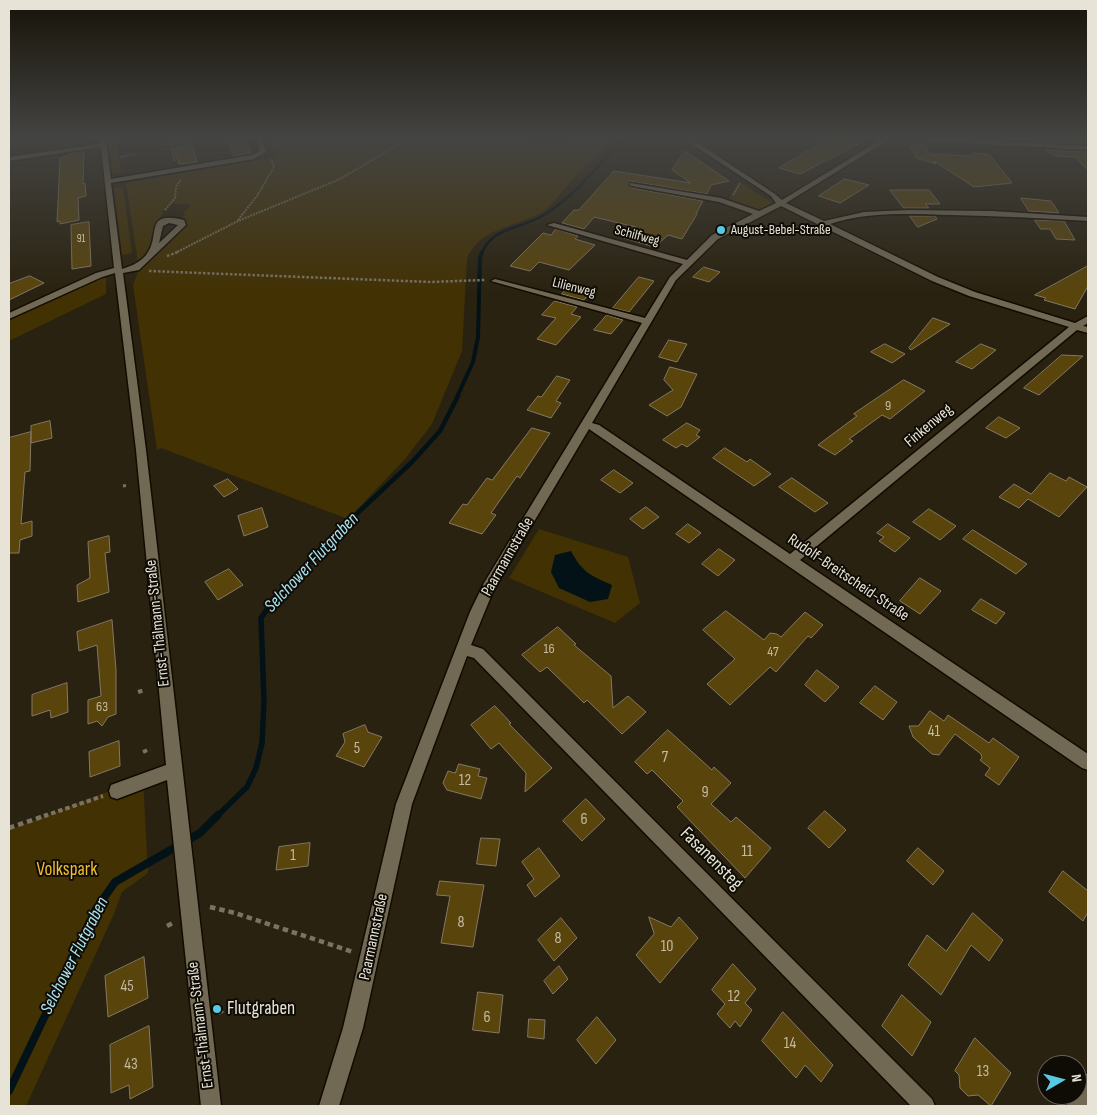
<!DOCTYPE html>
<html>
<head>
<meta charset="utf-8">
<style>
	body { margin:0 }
	#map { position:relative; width:1097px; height:1115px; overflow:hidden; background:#2a2210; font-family:"Sofia Sans Condensed",sans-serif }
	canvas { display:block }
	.frame { position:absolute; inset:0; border:10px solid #e8e3d7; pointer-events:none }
	.north { position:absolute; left:1037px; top:1055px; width:50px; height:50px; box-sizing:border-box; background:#0f0c05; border:1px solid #666259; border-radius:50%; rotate:82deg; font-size:14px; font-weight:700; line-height:20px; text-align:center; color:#e8e3d7 }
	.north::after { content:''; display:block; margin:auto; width:18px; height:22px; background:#58c9e3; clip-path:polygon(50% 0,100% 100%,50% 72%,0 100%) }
</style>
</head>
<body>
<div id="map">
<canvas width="1097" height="1115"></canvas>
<div class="frame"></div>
<div class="north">N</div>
</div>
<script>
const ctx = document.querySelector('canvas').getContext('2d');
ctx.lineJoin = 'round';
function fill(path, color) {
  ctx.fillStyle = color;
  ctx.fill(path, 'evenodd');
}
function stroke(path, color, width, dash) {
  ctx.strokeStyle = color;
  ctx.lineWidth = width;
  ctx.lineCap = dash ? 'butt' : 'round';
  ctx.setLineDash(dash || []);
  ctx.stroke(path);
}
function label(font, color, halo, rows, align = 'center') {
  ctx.font = font + ' "Sofia Sans Condensed",sans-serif';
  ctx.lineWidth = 4;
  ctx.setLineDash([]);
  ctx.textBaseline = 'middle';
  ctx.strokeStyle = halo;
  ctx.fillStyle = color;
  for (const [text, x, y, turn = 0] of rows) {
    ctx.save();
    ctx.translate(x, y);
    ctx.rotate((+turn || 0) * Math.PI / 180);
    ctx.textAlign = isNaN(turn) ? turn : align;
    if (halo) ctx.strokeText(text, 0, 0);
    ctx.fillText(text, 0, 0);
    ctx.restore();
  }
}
fill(new Path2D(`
	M108,139H116L121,172L114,174L111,171Z
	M268,139H512L561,147L569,139H612C597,155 580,170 567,186C556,198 552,207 537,215C511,228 481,228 467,258L462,351L432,424L405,459L348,519L161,448L157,450L133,285L139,269L186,223L166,220L169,218H182L186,215L183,214L191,205L169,203C153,222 158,243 138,263L126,183L276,157Z
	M739,182L773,203L760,211L728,200Z
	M123,187L132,253L122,255L114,189Z
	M106,276V294L9,341V320Z
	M539,529L628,557L640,603L615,623L509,578Z
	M143,778L148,873L122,892L114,914L26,1106H9V830Z`), '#423103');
fill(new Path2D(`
	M571,551C582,572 591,576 612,585L608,599L590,602L559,588L551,572L555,555Z`), '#031217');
stroke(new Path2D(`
	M482,253C492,227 521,229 542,216C574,198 598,165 623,139`), '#031217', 2.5);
stroke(new Path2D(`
	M457,397L473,362L478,337L480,258L482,252`), '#031217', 4);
stroke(new Path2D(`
	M291,581L347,523L412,462L440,431L458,396`), '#031217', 4.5);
stroke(new Path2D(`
	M217,816L247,787L256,768L262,743L264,701L261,618L276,597L292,580`), '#031217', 5.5);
stroke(new Path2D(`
	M9,1091L96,909L115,882L200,833L218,815`), '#031217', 8);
const building = new Path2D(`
	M227,139H245L251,153L234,156Z
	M828,139H868L800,174L779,168Z
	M1031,139H1088V144L1034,142Z
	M909,145H924L930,154L974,156L972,153L989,154L1012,183L974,187L934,161L936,164L917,158Z
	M192,146L197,162L179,164L174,149Z
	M1046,150L1088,152V170L1075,157L1056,156Z
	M84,151L83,184L85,183L86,196L78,198L79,220L60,224V221L57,222L60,158L68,156V154Z
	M685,151L729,181L711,185L707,194L630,181L628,183L632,188L703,201L696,214H697L682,239L668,235L655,247L624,238L636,227L594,217L584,229L562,223L574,210H579L614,171L691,183L672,170Z
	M845,179L869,185L840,203L819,196Z
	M890,190H929L940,204H925L929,208H904Z
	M1021,198L1051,201L1059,213L1029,211Z
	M910,216H935L937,219L918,227Z
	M1035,220L1064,221L1075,240L1056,239L1050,229H1041Z
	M89,222L91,266L72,269L71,225Z
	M556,229L578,236L575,239L595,245L569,270L539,262L530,271L510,266L543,233L551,235Z
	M1088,266V286L1075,309L1044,300L1046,298L1035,295Z
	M704,267L720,272L709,282L693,277Z
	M30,276L44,283L9,300V284Z
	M639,277L654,281L629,312L613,308Z
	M570,285L591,291L584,300L562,294Z
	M555,301L577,307L571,314L581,317L556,345L537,339L556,318L542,315Z
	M607,315L623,320L611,334L594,330Z
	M933,318L950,324L911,350L909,348Z
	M669,340L687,344L677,362L659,357Z
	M885,344L905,354L892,363L871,352Z
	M981,344L996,350L972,369L956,362Z
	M1062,355L1083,356L1039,395L1024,388Z
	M670,367L697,374L681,407L667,416L649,405L673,390L664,380Z
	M557,376L570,380L556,401L561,403L551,418L527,410L538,396L541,397Z
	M904,380L925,391L890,419L882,415L849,439L853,441L835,455L818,445L857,416L854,414Z
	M999,417L1020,428L1006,438L986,428Z
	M50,421L52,438L31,443V426Z
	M687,423L700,430L696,435L700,437L687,447L682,444L676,448L663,440Z
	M532,428L550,433L520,478L517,476L491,513L496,515L482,534L449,523L463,504L467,505L487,478L492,480Z
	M31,432L30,471L25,472L21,524L32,521V536L20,540L19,553H9V438Z
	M725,448L747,462L750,459L771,474L754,486L713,458Z
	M614,470L633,483L620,493L601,480Z
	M1050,473L1066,481L1069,477L1087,487L1059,517L1028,499L1019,508L999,497L1014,484L1031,494Z
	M792,478L828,503L815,512L779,487Z
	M228,479L238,489L224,497L214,486Z
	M646,507L659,517L643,529L630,519Z
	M262,508L268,527L244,536L238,516Z
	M929,509L956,526L940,540L913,522Z
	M688,524L701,533L689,543L676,534Z
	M888,524L910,538L895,552L879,541L884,537L877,533Z
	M973,530L1027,564L1016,574L963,539Z
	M109,536L110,552L105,553L109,592L78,602L77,585L90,578L88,542Z
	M719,549L735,560L718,576L702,564Z
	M229,569L243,585L218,600L205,582Z
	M920,578L941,591L920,614L900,601Z
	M981,599L1005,613L996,624L972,610Z
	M726,611L764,640L770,633L777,634L781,637L805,612L823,625L811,638L808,636L776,672L770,667L730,705L707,684L735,659L703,630Z
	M112,620L116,670V714L108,717L102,726L97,721L88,724V700L101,696L97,645L79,651L77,632Z
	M558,627L576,644L574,645L611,676L613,708L628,696L646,712L622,734L587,700L584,703L547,667L540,672L522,655Z
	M817,670L839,687L825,702L805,685Z
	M67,683L68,712L51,718L50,710L32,716V695Z
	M875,686L897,702L883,720L860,703Z
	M495,706L511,723L509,724L552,768L525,792L526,773L499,743L491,749L471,725Z
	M930,711L944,721L948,715L989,743L993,738L1019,757L999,785L985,775L990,768L980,760L982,758L981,754L955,734L939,755L932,754L913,737L909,726H918Z
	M365,725L368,732L382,737L364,767L336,756L345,742L343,734Z
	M668,730L712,770L714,767L731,783L711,804L731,822L736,817L771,848L745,878L677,807L683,801L652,770L647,774L635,762Z
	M119,741L120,766L90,777L89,752Z
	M459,764L480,769L478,776L487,778L481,799L447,790L443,783L448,771L455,773Z
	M586,799L605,819L582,841L563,821Z
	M825,811L846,830L829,848L808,828Z
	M481,838L500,839L496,866L477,864Z
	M310,843L308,866L276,870L279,847Z
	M539,848L560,876L535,897L527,885L534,879L522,862Z
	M918,848L944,871L933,885L907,861Z
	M1063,871L1088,891V912L1083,921L1049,892Z
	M440,881L484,885L473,947L441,943L450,896L437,895Z
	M973,913L1003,940L989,961L971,945L941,995L908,965L927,935L946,951Z
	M649,917L671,927L679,917L698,938L660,983L636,955L654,934Z
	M561,918L577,938L554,961L538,940Z
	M144,957L148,998L108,1017L105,976Z
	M733,964L756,989L745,1003L752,1010L740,1027L735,1021L730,1028L717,1014L725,1004L712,990Z
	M559,966L568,979L553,994L544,981Z
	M478,992L503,995L499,1033L473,1030Z
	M902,995L931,1022L912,1056L882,1026Z
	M783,1012L833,1065L821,1082L805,1065L796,1078L762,1041Z
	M597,1017L616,1040L596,1064L577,1040Z
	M529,1019L545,1020L544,1039L528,1037Z
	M149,1026L153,1087L130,1099L129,1085L111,1093L110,1045Z
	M975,1038L1011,1073L991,1106L978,1095L968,1096L960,1088L959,1075L955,1071Z`);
fill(building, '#59440c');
stroke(building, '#837965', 1);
const minor = new Path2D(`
	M100,139H106L111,179L252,155L260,151L256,139H262L266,152L254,159L111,183L122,269C132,266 143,261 148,252C160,235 144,210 184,220L186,225L139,270L123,273L146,450L221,1106H201L167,780L117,799L111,797L109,791L111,785L166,765L136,450L115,273L102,277L9,319V313L96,273L114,268L101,147L9,161V157L100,144ZM169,223L178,225L159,243L163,226Z
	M684,139H692L775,194L782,200L882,139H890L786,203L824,221L864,212L908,210L992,211L1088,217V221C1042,218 997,216 951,215C911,214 868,211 830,224L938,277L975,292L1075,323L1088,316V323L1083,326L1088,327V333L1077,330L800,560L1088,754V770L1082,768L589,429L494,589L471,645L483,649L932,1099L935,1106H911L474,658L467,656L412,804L363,1028L339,1106H319L343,1028L396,804L470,612L484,583L642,323L491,281L495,279L645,318L670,277L683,264L547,225L554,223L687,260L712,235L753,214L719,202L632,186L630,185V183L721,198L759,211L776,203L771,196ZM781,206L932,281L969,296L1069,327L790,554L599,425L592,423L676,280L718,239Z
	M890,139H942L1088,146V150Z
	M1088,1073L1087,1106H1066L1071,1095H1077C1077,1084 1077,1077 1088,1073Z`);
stroke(minor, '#120b00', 3);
stroke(new Path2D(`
	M169,139L175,161
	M163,145L200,139
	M120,157L138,154
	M733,195L740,183
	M165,210L175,198L176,187L181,179
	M238,220L257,196L274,167L271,159
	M175,253L238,221L340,179L408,139`), '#7a7364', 2, [2, 1]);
stroke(new Path2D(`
	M167,256L178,252
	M149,271L431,282L485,280`), '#7a7364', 2.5, [2.5, 2]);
stroke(new Path2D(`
	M123,486L128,485`), '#7a7364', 3, [3, 2.5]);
stroke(new Path2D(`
	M138,692L145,690
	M143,752L150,749
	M44,816L103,796`), '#7a7364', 4, [4.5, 3]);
stroke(new Path2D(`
	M9,828L47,815
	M210,907L235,913L353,952
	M167,926L173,923
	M218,1013L225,1009`), '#7a7364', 4.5, [5.5, 4]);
fill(minor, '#726955');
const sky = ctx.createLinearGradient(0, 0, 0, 295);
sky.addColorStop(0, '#171309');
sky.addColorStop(0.47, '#444442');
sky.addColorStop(1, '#44444200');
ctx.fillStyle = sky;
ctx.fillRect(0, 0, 1097, 295);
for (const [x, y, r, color] of [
	[721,230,5,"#58c9e3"],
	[217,1009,5,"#58c9e3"]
]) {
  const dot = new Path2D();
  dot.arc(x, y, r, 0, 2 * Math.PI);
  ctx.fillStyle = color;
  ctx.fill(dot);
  stroke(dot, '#0f0c05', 2);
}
label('11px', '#c4bba4', null, [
	["91",81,239]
]);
label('14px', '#e8e3d7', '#0f0c05', [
	["August-Bebel-Straße",731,230]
], 'left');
label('14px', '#e8e3d7', '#0f0c05', [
	["Schilfweg",637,236,15],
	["Lilienweg",574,288,14]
]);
label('14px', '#c4bba4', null, [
	["9",888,406],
	["16",549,649],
	["47",773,652],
	["63",102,707]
]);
label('16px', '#e8e3d7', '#0f0c05', [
	["Finkenweg",929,426,-40],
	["Paarmannstraße",508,557,-60],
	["Rudolf-Breitscheid-Straße",848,578,34],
	["Ernst-Thälmann-Straße",158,623,-96],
	["Paarmannstraße",374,937,-78],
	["Ernst-Thälmann-Straße",201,1025,-97]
]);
label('16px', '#c4bba4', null, [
	["41",934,732],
	["5",357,749],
	["7",665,758],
	["12",465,781],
	["9",705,793],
	["6",584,820],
	["11",747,852],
	["1",293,856],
	["8",461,923],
	["8",558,939],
	["10",667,947],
	["45",127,987],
	["12",734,997],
	["6",487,1018],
	["14",790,1044],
	["43",131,1065],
	["13",983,1072]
]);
label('italic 18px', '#aae3f3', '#0f0c05', [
	["Selchower Flutgraben",312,563,-47],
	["Selchower Flutgraben",75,956,-63]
]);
label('19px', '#e8e3d7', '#0f0c05', [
	["Fasanensteg",711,859,45]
]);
label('19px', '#f2be34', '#0f0c05', [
	["Volkspark",67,870]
]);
label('19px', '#e8e3d7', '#0f0c05', [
	["Flutgraben",227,1009]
], 'left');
</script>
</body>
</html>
